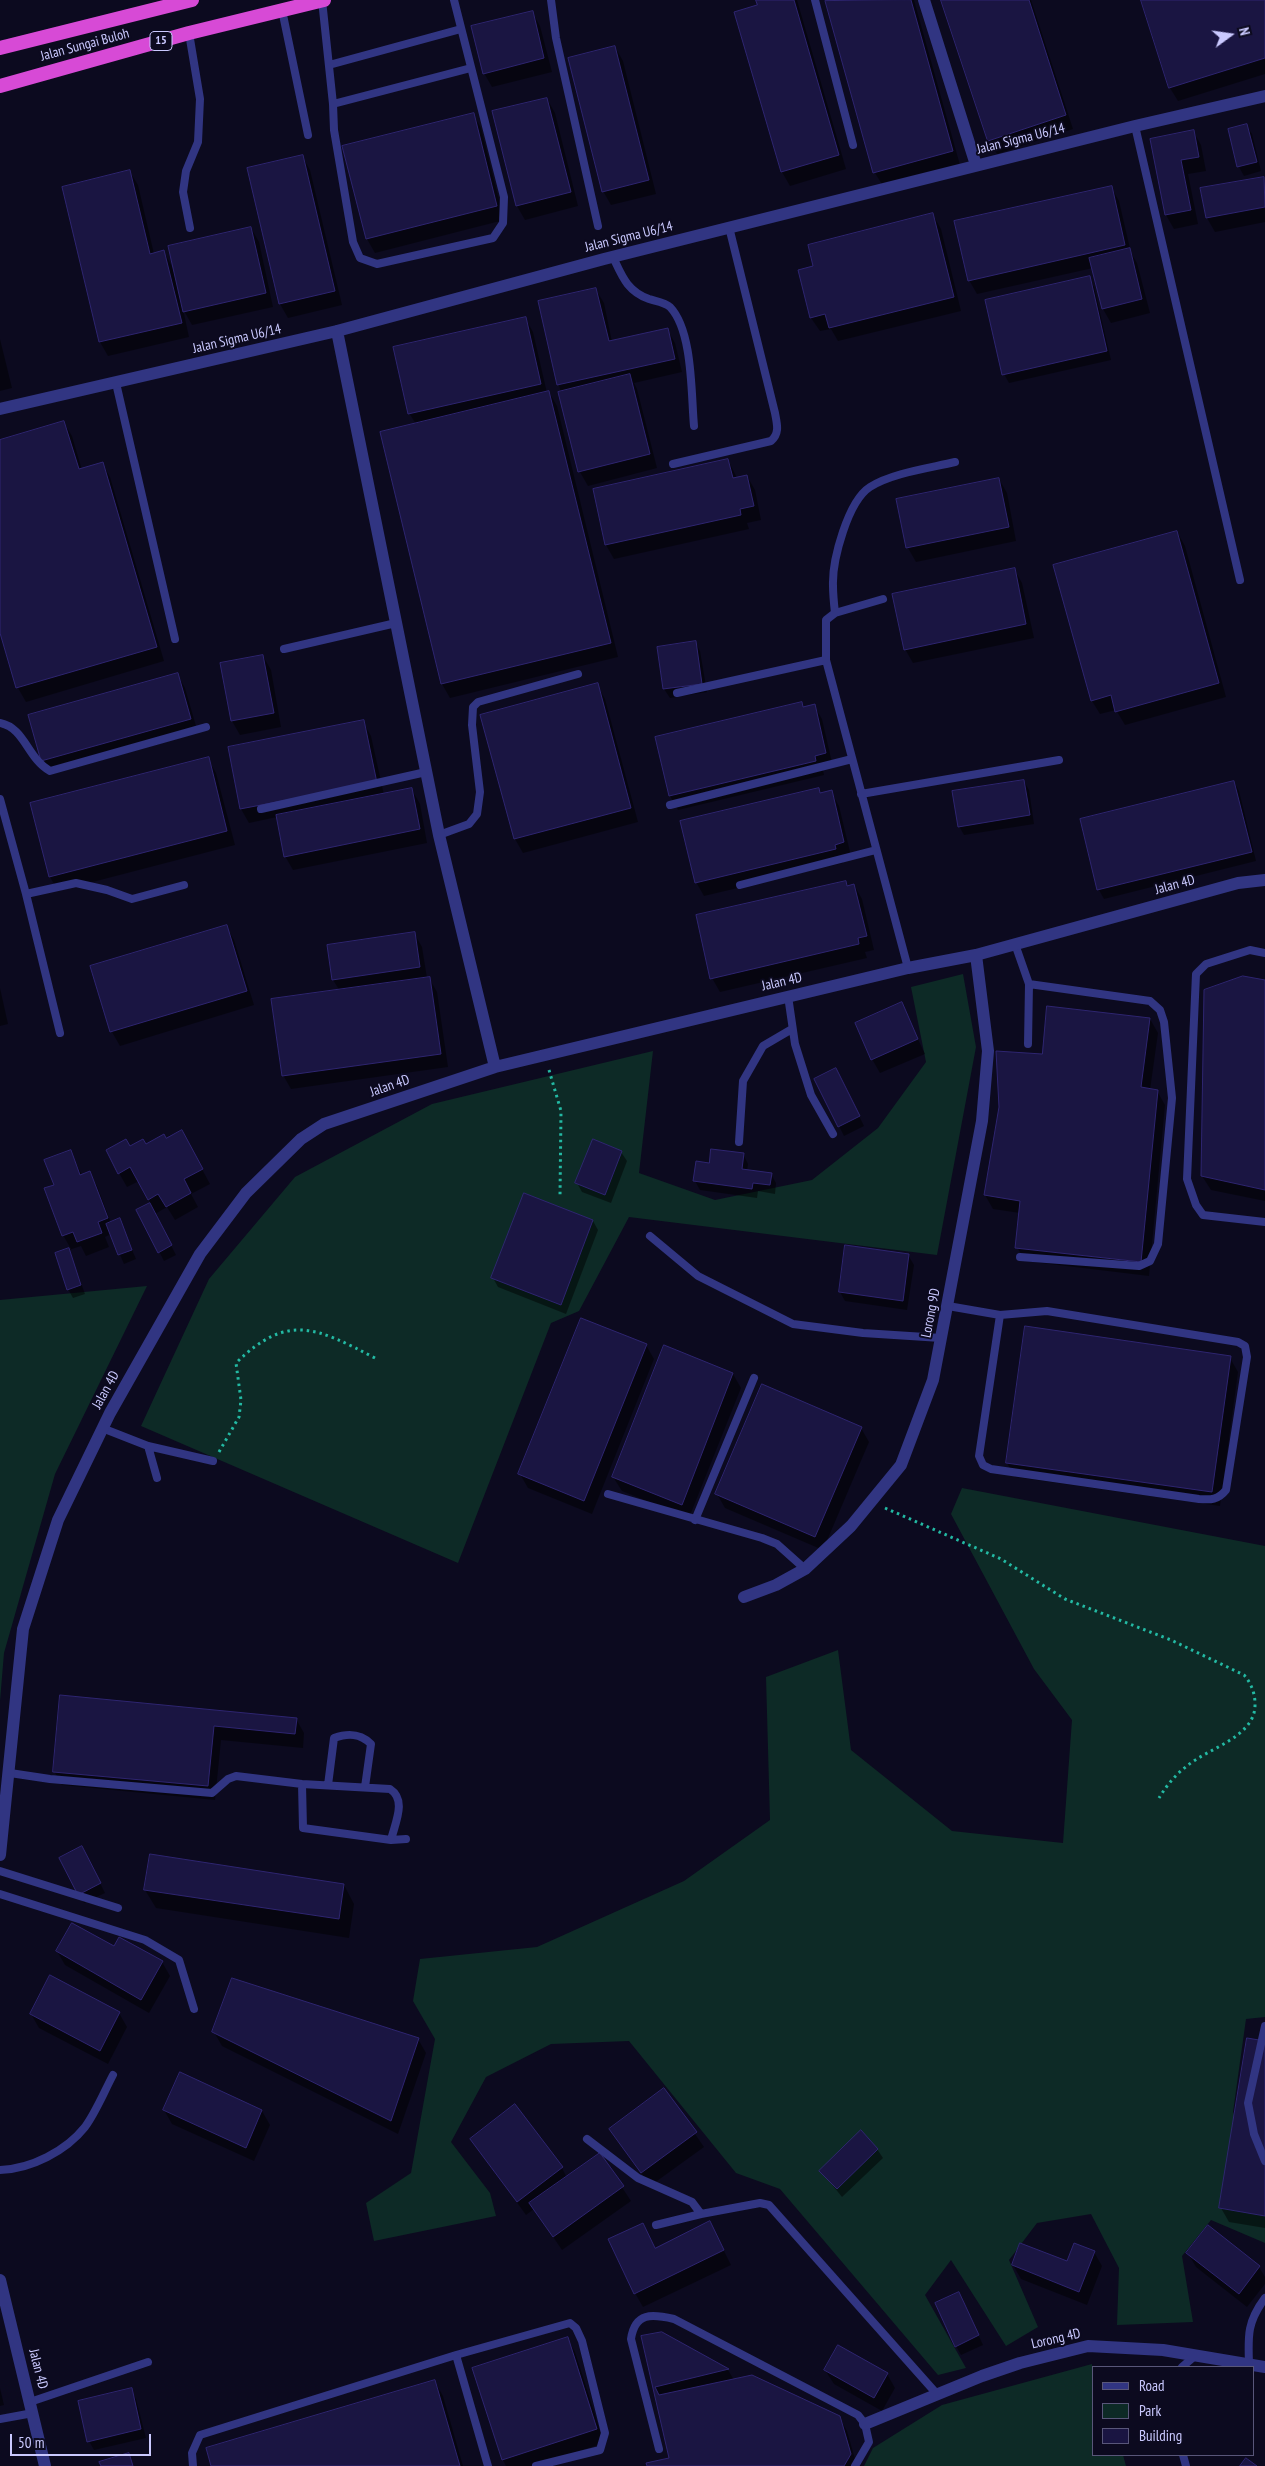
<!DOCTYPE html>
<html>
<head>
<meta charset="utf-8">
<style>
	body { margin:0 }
	#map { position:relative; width:1265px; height:2466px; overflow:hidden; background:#0c0a1f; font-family:"PT Sans Narrow",sans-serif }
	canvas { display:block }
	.legend { position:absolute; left:1092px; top:2366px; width:162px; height:90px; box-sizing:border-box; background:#0c0a1f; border:1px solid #585679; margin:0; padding:6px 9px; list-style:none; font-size:15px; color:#cac9ff }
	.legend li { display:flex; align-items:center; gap:10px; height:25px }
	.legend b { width:25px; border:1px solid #585679 }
	.north { position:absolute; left:1205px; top:10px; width:50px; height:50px; -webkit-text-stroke:4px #0c0a1f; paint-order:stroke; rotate:76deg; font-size:14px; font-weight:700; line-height:20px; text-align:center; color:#cac9ff }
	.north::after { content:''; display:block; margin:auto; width:18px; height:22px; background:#cac9ff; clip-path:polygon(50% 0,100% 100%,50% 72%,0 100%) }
	.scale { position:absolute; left:10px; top:2434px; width:141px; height:22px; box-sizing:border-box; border:2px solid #cac9ff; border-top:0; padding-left:6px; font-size:15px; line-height:18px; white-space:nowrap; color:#cac9ff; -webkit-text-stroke:4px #0c0a1f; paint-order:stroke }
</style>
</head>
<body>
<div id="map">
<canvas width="1265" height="2466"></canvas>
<ul class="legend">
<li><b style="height:6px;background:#313582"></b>Road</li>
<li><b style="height:14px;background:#0d2a26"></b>Park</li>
<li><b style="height:14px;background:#1a1542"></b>Building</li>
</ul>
<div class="north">N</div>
<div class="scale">50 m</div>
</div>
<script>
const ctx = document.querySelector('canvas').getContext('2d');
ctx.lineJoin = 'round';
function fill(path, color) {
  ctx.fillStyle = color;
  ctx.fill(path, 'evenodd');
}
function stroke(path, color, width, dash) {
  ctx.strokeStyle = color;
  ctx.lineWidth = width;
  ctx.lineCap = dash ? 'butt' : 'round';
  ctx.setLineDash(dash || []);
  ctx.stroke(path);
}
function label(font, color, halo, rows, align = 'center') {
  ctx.font = font + ' "PT Sans Narrow",sans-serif';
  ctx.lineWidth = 4;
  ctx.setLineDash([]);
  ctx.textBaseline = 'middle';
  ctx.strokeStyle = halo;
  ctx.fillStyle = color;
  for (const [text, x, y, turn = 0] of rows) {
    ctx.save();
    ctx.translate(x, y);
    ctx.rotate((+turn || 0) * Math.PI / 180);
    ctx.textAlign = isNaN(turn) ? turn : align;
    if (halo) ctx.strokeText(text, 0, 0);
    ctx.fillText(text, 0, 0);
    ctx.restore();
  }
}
fill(new Path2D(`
	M963,974L976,1047L937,1255L629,1217L579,1311L551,1323L458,1563L141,1426L209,1279L295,1177L432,1104L653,1051L639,1173L715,1200L812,1180L878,1128L926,1062L911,987Z
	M147,1286L55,1474L4,1653L0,1701V1300Z
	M962,1488L1265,1546V2017L1246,2019L1233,2112L1265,2208V2243L1211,2220L1182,2256L1193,2322L1117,2325L1119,2268L1091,2214L1037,2223L1009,2260L1038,2327L1006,2346L951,2260L925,2295L966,2368L938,2375L780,2189L736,2173L629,2041L551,2044L486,2077L451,2142L490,2193L496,2216L374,2241L366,2203L411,2173L435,2039L413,2001L420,1959L537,1947L684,1881L770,1820L766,1677L838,1650L851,1750L952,1831L1063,1843L1072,1720L1034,1669L951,1514Z
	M1092,2364L1094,2455H1123L1126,2466H864L873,2448L942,2405Z`), '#0d2a26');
fill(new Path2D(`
	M757,0H797L846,169L790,186L782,172Z
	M832,0H914L960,165L883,186L875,173L827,2Z
	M942,0H1031L1073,129L997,154L989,140Z
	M1142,0H1265V74L1178,101L1170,88Z
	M532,12L540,26L552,72L492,87L484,73Z
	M615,47L623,61L656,194L611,205L603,191Z
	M547,99L555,113L578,206L525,220L517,206Z
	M473,114L481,128L504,220L375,253L367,239Z
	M1246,125L1252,134L1261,171L1244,176L1239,167L1229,130Z
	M1193,131L1201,145L1206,171L1188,174L1198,224L1174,229L1166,215L1151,140Z
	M302,156L310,170L342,305L288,318L280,304L248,169Z
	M130,172L138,185L154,254L164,252L174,270L251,228L259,242L273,307L192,325L183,309L189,337L108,356L100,342L63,187Z
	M1264,178L1265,222L1215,232L1207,218Z
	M1111,187L1119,201L1131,253L1137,263L1150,313L1111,323L1103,309L1093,268L977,294L969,280Z
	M933,215L941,229L961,311L838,341L831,329L820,331L811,318L815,267Z
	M1089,278L1094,287L1111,360L1009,383L1004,374Z
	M596,290L604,303L612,342L667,329L675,343L682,372L634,383L637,389L657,468L588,486L580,472L539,302Z
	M525,318L533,332L547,393L549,392L557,406L618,657L450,698L442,684L416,424L409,413Z
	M0,339L12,388L0,391Z
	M64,423L72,436L82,470L102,463L110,477L164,661L26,702L18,688L0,629V442Z
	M728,460L737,478L747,476L755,490L761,520L747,523L749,529L614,559L606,545Z
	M999,479L1007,493L1016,541L916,562L908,548Z
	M1177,532L1185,546L1226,697L1125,725L1116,710L1100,714L1092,701Z
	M1014,569L1022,583L1034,638L913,663L905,649Z
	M695,642L700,651L707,692L670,698L664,689L658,648Z
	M263,656L271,670L281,727L240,735L232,721L221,664Z
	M177,674L185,688L198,733L50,775L42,761Z
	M597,685L605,699L638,822L523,853L515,839Z
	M801,704L804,708L814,706L822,719L833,767L823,770L824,775L678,810L670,796L657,738Z
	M363,722L371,736L384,795L412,790L420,804L427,843L293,870L285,856L277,817L249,823L241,809L229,748Z
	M208,759L216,773L235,845L58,891L50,877Z
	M1024,781L1029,790L1034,824L964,835L959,826Z
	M1234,782L1239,791L1256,861L1104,899L1099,890L1081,820Z
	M818,789L821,794L831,792L839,806L851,856L842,859L843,863L704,896L696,882Z
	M845,882L848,887L854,885L862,899L874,950L865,952L867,958L720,992L712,978Z
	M226,926L234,940L254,1005L120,1046L112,1032L92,967Z
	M414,933L422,947L427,978H429L437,992L448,1067L291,1089L283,1075L340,991L333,980Z
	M1265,981V1201L1211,1190L1202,1176Z
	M0,988L8,1024L0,1026Z
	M901,1004L925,1054L880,1073L872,1059Z
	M1150,1019L1158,1033L1150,1090L1157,1091L1165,1105L1149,1276L1025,1261L1017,1247L1020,1213L993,1209L985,1195L1043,1056Z
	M841,1079L864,1126L844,1136L816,1080Z
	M166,1140L189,1145L210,1184L191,1194L198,1207L175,1220L167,1207L155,1214L176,1255L164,1261L138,1211L151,1204L139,1181L127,1187L119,1173L129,1148Z
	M70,1152L82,1175L89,1172L97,1186L111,1223L119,1220L136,1259L124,1264L111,1234L105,1237L109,1247L86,1256L81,1246L69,1250L85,1294L73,1298L68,1289L57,1254L71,1249L63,1235L55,1185Z
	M621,1152L627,1161L611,1203L582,1192L577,1183Z
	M743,1154L748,1164L747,1171L771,1174L776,1183L775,1194L758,1191L757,1198L700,1190L695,1181L710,1164Z
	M525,1195L593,1221L598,1230L566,1314L498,1287L493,1278Z
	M908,1255L914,1265L907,1310L845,1301L840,1292Z
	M646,1345L654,1359L592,1514L528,1488L520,1474Z
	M665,1347L733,1374L741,1388L689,1518L622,1491L613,1477Z
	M1230,1358L1238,1372L1220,1506L1015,1477L1007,1463Z
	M861,1428L869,1442L823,1550L725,1508L717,1494Z
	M61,1697L296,1719L304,1733L303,1748L221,1740L215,1800L62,1785L54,1771Z
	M87,1857L105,1893L84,1903L79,1894Z
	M344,1885L354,1904L349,1938L156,1908L145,1890Z
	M114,1948L162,1962L170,1976L149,2013L65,1965L57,1951Z
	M119,2013L127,2027L108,2064L39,2028L31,2014Z
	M214,2032L418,2039L426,2053L398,2134L222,2046Z
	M1265,2042V2228L1229,2222L1221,2208Z
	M664,2089L704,2147L650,2186L611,2129Z
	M164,2110L262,2111L270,2125L254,2161L172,2124Z
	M471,2139L562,2168L567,2178L600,2154L631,2201L562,2250L534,2209L526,2215Z
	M877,2149L883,2158L842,2197L821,2171Z
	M710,2223L731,2265L643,2307L635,2293L655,2249Z
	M1208,2227L1259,2267L1265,2277V2284L1247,2307L1196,2267L1188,2253Z
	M1094,2252L1102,2266L1087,2305L1021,2279L1013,2265L1067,2263Z
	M963,2302L983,2345L961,2355L956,2346Z
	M662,2333L728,2370L734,2380L839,2417L847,2431L857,2466H648L671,2459L643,2337Z
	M567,2338L575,2352L604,2443L534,2466H506L503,2460Z
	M825,2370L887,2374L895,2388L882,2411L834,2384Z
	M435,2382L443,2396L463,2466H212Z
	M0,2388L4,2405L0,2406Z
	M131,2390L136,2399L146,2438L94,2450L89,2441Z`), '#0007');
const building = new Path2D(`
	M756,0H794L839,155L781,172L734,12L757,5Z
	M911,0L953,151L873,173L825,1Z
	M941,0H1029L1066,115L988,141Z
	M1141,0H1265V58L1169,88Z
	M533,11L544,58L483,74L471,26Z
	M615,46L649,180L602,192L568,58Z
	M547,98L571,192L516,206L492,111Z
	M474,113L497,206L366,239L342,146Z
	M1247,124L1257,162L1237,167L1228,129Z
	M1194,130L1199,157L1181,160L1191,210L1165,215L1150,139Z
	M303,155L335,291L279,304L247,168Z
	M130,170L150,254L164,250L182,323L99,342L62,187Z
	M1264,177L1265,207L1206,218L1200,188Z
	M1112,186L1125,245L968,281L954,221Z
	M933,213L954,297L829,328L825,314L810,318L798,270L813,266L808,245Z
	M251,227L266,293L183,312L168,246Z
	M1130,248L1142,299L1102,309L1089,258Z
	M1090,276L1107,351L1002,375L985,300Z
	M596,288L609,341L668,328L675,359L557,385L538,301Z
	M526,317L541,384L408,414L393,347Z
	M630,374L650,454L578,472L558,392Z
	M549,391L611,643L441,684L380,432Z
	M64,421L79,469L103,462L157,647L16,688L0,633V440Z
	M728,459L733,478L747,475L754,506L740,509L741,515L605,545L593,489Z
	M999,478L1009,527L906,548L896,499Z
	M1177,531L1219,683L1115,712L1111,695L1091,701L1053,565Z
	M1015,568L1026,624L904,650L892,594Z
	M696,641L702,684L663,689L657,647Z
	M263,655L274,713L231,721L220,663Z
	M178,673L191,719L41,761L28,715Z
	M598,683L631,808L514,839L480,715Z
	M802,702L803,707L815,704L826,753L815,756L816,761L669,796L655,737Z
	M364,720L377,783L240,809L228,747Z
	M209,757L227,831L49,877L30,803Z
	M1024,780L1030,815L958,827L952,791Z
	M1234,781L1252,852L1097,890L1080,819Z
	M412,788L420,829L284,857L276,815Z
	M819,788L820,793L832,790L844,842L835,845L836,849L695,883L680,821Z
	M846,881L847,886L854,884L867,936L858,938L859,944L710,979L696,915Z
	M227,925L247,991L110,1032L90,966Z
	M415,932L420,967L332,980L327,945Z
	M1243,976L1265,980V1190L1201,1176L1204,990Z
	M430,977L441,1054L282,1076L271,999Z
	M902,1002L918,1039L871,1060L855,1023Z
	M1047,1006L1150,1018L1141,1087L1158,1090L1141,1262L1015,1248L1020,1201L984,1195L999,1107L996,1051L1042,1054Z
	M836,1068L860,1116L838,1127L814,1079Z
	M182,1130L203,1169L184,1179L191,1193L166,1207L158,1194L148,1200L130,1167L118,1174L106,1150L126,1139L130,1146L143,1139L146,1144L164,1134L166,1138Z
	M593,1139L622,1151L605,1195L575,1183Z
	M711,1149L744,1153L742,1169L772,1173L770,1185L753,1183L752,1189L693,1181L696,1161L709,1163Z
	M71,1150L80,1175L90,1171L108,1218L98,1222L102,1233L77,1242L73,1232L62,1236L44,1188L54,1185L44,1160Z
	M524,1193L593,1220L561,1305L491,1278Z
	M150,1203L172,1245L158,1253L136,1210Z
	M120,1218L132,1250L118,1255L106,1224Z
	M845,1245L909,1254L903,1301L839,1292Z
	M69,1248L81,1285L67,1290L55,1253Z
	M581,1318L647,1344L584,1501L518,1474Z
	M1025,1326L1231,1356L1212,1492L1006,1463Z
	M664,1345L733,1373L682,1505L612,1477Z
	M762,1384L862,1427L815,1537L715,1494Z
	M60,1695L297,1718L295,1734L214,1726L208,1786L53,1772Z
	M82,1846L101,1883L78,1895L59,1858Z
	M150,1854L344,1884L339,1919L144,1890Z
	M72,1923L114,1946L119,1937L163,1961L141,2000L56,1951Z
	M50,1975L120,2012L100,2051L30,2014Z
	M232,1978L419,2038L391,2121L212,2032Z
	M1247,2038L1265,2041V2216L1219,2208Z
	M180,2072L262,2110L246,2148L163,2110Z
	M664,2088L697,2132L641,2173L609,2129Z
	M515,2104L563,2167L517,2202L470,2139Z
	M861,2130L878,2149L837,2189L819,2171Z
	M600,2153L624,2186L553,2237L529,2203Z
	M710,2221L724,2250L634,2294L608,2239L643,2223L655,2248Z
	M1208,2225L1260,2266L1239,2294L1186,2253Z
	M1020,2243L1067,2261L1074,2243L1095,2251L1079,2292L1012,2265Z
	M959,2292L979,2335L955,2347L935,2303Z
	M662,2332L729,2369L655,2387L659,2395L752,2375L840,2416L851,2454L844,2466H647L646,2463L669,2458L641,2336Z
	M568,2337L597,2429L502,2460L472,2368Z
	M838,2345L888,2373L874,2398L824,2370Z
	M435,2380L460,2466H211L206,2448Z
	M132,2388L141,2429L87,2442L78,2401Z
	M129,2453L133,2466H101L99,2462Z
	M1246,2458L1257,2466H1240Z`);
fill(building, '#1a1542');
stroke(building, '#2e2570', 1);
stroke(new Path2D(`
	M549,1070L561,1111L560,1196
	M219,1452L239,1417L241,1400L236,1363C288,1312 317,1328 375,1358
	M885,1508L1001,1559L1065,1599L1171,1640L1244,1675C1251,1683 1255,1693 1255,1704C1256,1737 1208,1748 1187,1766C1175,1775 1167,1785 1159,1798`), '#23b9a3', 3, [2.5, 4]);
stroke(new Path2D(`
	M322,0L333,104
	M454,0L504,197L503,223L493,238L377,264L360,258L353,242L334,130L333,104L471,68
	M551,0L556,38L598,226
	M815,0L853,145
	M282,10L308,135
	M189,33L200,99L198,142L186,171L183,192L190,228
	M329,65L461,29
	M1135,126L1240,580
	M613,257C622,276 627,291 649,299C655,301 665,302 670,307C693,331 691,394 694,426
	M116,383L175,639
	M673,464L771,441C780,433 777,424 775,413L729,227
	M883,599L835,613L826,620V660L908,968
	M835,613C834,604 833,595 833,586C832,560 848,501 870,487C892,473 930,468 955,462
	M284,649L396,623
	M677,693L826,660
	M0,723C25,728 27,758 50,771L206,727
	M861,794L1059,760
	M0,799L26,894L60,1033
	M670,805L852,759
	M261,809L426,772
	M439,835L469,824L477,814L480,792L472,725L473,707L478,702L578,674
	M740,885L876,850
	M26,894L76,883L107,890L132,899L184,885
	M1015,944L1029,984L1028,1044
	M1265,953L1250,950L1206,964L1196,974L1187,1179L1196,1205L1203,1215L1265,1222
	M788,996L795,1044L811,1095L833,1134
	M739,1142L743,1081L763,1046L792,1029
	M650,1236L698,1276L793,1324L863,1333L941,1338
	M1020,1257L1139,1266L1150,1261L1158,1244L1172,1098L1164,1022L1160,1010L1150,1001L1029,984
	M948,1306L1000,1315L1047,1311L1238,1342L1245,1346L1247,1357L1226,1490C1218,1500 1211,1500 1199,1499L991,1469L983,1465L979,1456L1000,1315
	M102,1428L148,1446L213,1461
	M148,1446L157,1478
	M608,1494L762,1538L777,1544L805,1569
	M695,1520L754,1378
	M10,1773L50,1779L212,1793L228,1779L236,1776L302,1784L390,1789C407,1800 395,1823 391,1840
	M302,1784L303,1828L391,1840L406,1839
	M328,1785L334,1738C348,1733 360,1733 371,1744L365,1787
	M0,1871L118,1908
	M0,1894L145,1940L179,1960L194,2009
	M1265,2026L1248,2103L1254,2134L1265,2161
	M587,2139L638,2178L692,2202L701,2214
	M0,2170C31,2169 66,2151 85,2127C96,2112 104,2092 113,2075
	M656,2225L701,2214L760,2203L769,2205L936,2393
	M456,2355L488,2466
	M1249,2364C1248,2336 1247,2322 1265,2298
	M1182,2367L1196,2355
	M30,2402L148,2362
	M0,2419L33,2413
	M659,2449L631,2339C635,2312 652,2314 674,2319L858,2415L865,2424L869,2442L855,2466
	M1183,2455L1186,2466
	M193,2466L192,2453L200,2435L456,2355L570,2323L576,2328L582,2341L605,2433L600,2450L536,2466`), '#313582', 8);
stroke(new Path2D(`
	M924,0L976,165
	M337,331L439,835L495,1067
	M0,409L337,331L604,259L1135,126L1265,96
	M744,1597L776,1585L805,1569L851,1526L901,1465L933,1380L982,1121L988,1051L976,955
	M0,1855L23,1629L58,1520L110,1413L200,1254L246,1193L301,1139L324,1124L495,1067L908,968L976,955L1238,883L1265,880
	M0,2280L45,2466
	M865,2424L982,2376L1020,2363L1088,2346L1163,2350L1265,2367`), '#313582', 12);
stroke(new Path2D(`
	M0,48L192,0
	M0,86L189,33L324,0`), '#d74ad6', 14);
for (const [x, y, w] of [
	[161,41,22]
]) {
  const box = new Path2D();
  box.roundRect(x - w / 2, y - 9.5, w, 19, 4);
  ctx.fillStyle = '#0c0a1f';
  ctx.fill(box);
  stroke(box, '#cac9ff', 1);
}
label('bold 12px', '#cac9ff', null, [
	["15",161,41]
]);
label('14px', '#cac9ff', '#0c0a1f', [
	["Jalan Sungai Buloh",85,45,-15],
	["Jalan Sigma U6/14",1021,139,-14],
	["Jalan Sigma U6/14",629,237,-14],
	["Jalan Sigma U6/14",237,339,-13],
	["Jalan 4D",1175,885,-15],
	["Jalan 4D",782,982,-13],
	["Jalan 4D",390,1086,-19],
	["Lorong 9D",931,1313,-79],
	["Jalan 4D",106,1390,-61],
	["Lorong 4D",1056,2339,-13],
	["Jalan 4D",38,2369,76]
]);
</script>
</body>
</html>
